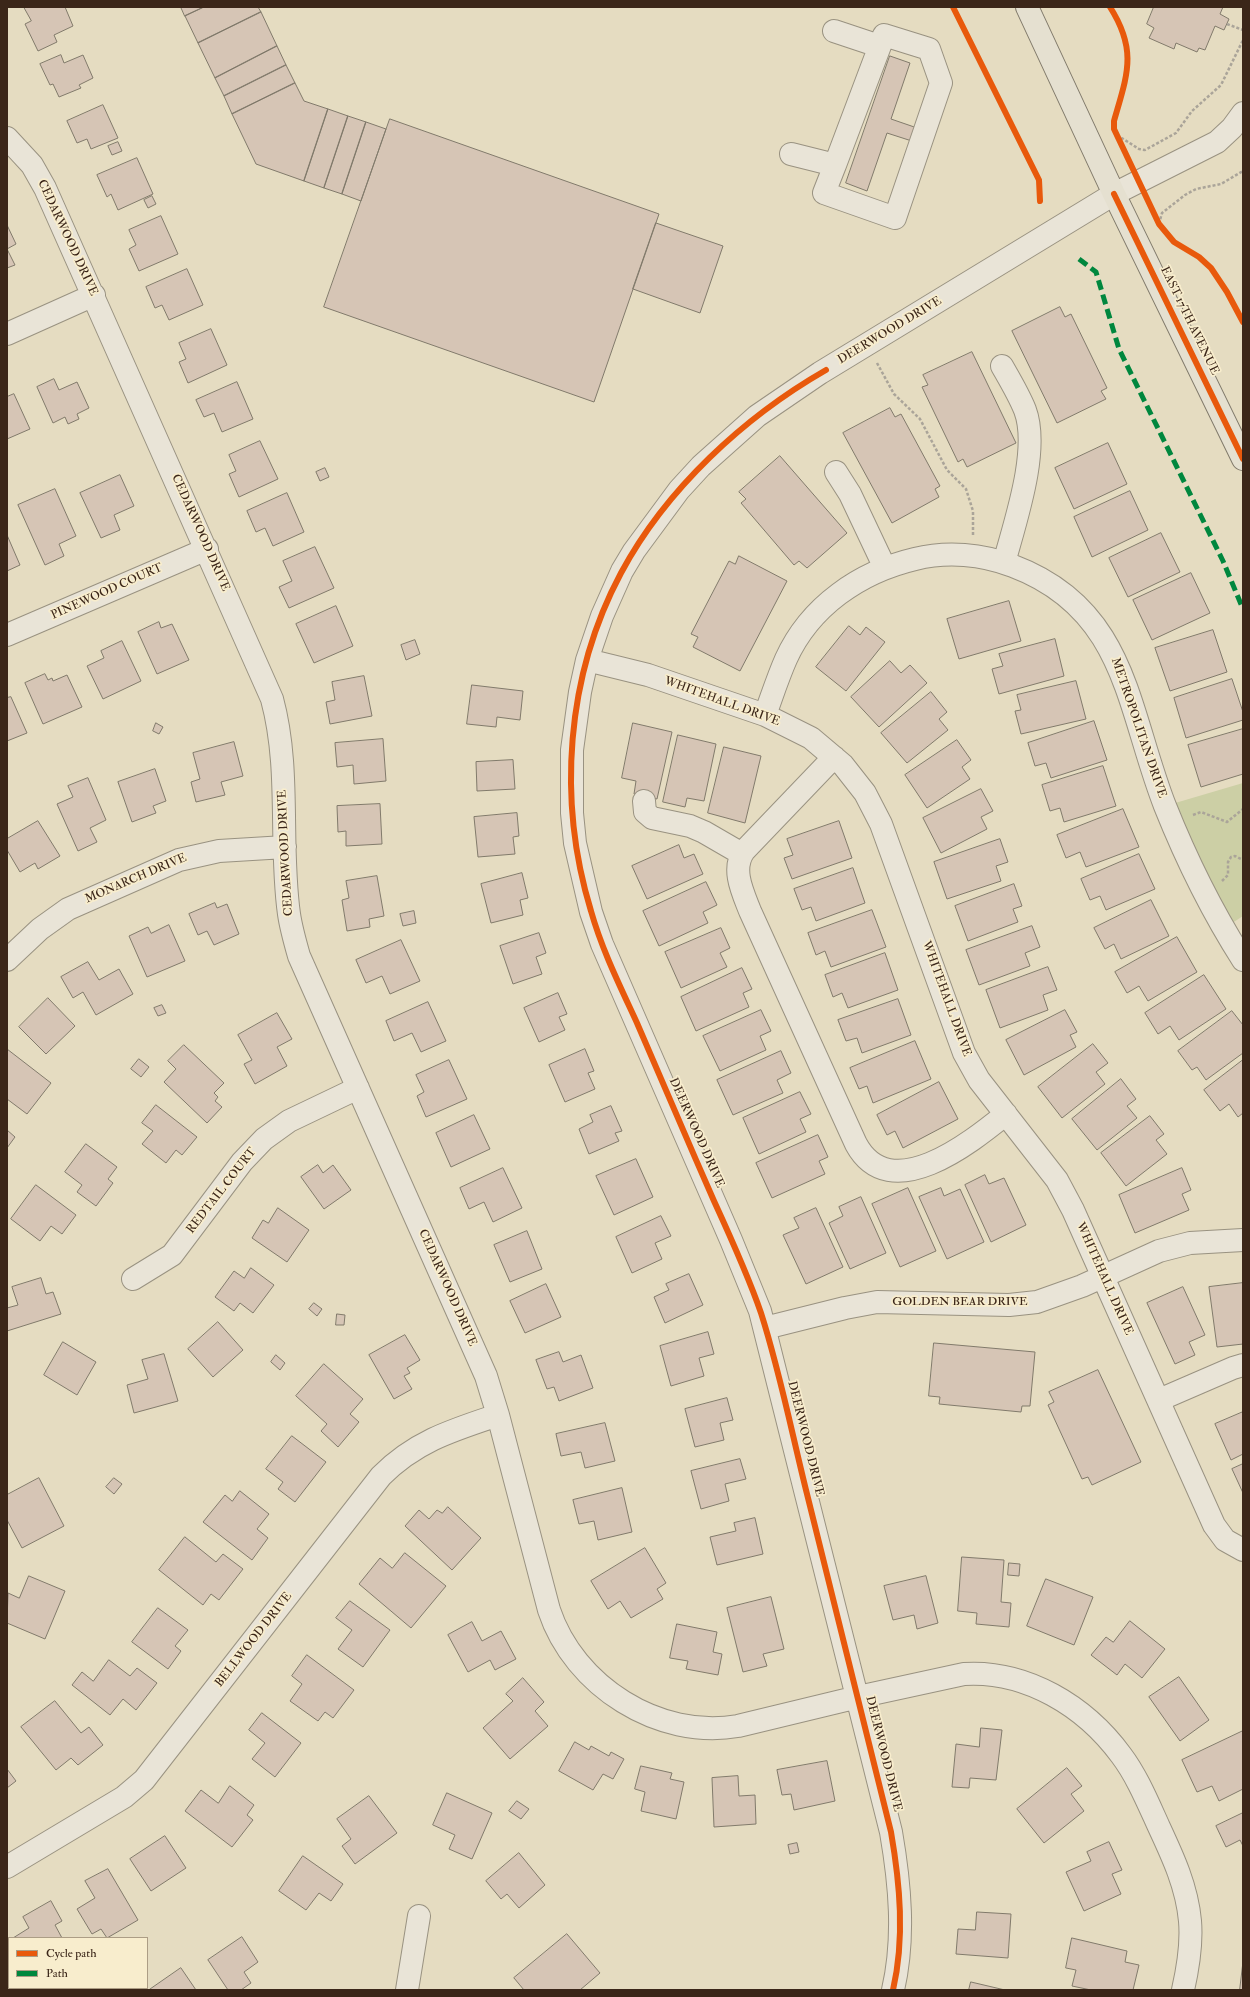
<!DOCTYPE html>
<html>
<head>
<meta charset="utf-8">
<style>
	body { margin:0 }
	#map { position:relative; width:1250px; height:1997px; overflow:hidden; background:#e5dcc1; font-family:"IM FELL Double Pica",serif }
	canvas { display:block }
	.frame { position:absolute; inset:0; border:8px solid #3b2619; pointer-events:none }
	.legend { position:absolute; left:8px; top:1937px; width:140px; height:52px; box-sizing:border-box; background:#f8edcd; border:1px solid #ac9d85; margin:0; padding:5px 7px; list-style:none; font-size:12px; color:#3b2619 }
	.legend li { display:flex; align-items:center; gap:8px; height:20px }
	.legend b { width:20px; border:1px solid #ac9d85 }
</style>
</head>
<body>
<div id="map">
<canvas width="1250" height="1997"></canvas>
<div class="frame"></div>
<ul class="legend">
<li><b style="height:5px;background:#e8590c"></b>Cycle path</li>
<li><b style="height:5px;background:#00873e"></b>Path</li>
</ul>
</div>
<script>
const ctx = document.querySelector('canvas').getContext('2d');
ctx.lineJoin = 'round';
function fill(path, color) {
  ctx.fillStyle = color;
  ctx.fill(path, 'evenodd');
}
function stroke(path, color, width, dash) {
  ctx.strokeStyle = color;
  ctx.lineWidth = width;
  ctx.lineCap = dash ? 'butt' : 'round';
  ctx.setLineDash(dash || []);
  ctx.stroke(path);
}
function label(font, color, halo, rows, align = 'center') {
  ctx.font = font + ' "IM FELL Double Pica",serif';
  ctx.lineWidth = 3.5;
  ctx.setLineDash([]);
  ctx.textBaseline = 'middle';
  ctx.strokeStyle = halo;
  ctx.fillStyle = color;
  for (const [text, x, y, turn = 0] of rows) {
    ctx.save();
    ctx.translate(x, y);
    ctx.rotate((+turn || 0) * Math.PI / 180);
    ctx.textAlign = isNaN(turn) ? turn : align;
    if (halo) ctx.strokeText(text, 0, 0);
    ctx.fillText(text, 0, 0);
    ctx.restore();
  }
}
fill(new Path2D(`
	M1243,783V916L1223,929L1165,806Z`), '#cccfa5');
const building = new Path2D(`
	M24,7H65L73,26L54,35L57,42L38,51L25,24L31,21Z
	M181,7H204L185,16Z
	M204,7H258L261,12L198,43L185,16Z
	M1154,7H1223L1220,14L1229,19L1224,30L1215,26L1205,50L1199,48L1197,52L1176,43L1174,49L1149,38L1154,28L1147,24Z
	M261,12L277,46L215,78L198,43Z
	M277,46L286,65L224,96L215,78Z
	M61,55L64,63L83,55L93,78L79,85L81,88L59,97L53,84L50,85L40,64Z
	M890,56L910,63L891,119L923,130L918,143L887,133L867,191L846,183Z
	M286,65L295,83L232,114L224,96Z
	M295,83L304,101L328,109L304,181L256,164L232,114Z
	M103,105L118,138L91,149L87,139L77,143L67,121Z
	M328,109L348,116L324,188L304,181Z
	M348,116L366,122L342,194L324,188Z
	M390,119L659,214L594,402L324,307Z
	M366,122L386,129L361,201L342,194Z
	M118,142L122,151L112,155L108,146Z
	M137,158L153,194L118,210L111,194L107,197L97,175Z
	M152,196L156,204L148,208L144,200Z
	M161,216L178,254L139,271L129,249L136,245L129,230Z
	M656,223L723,246L700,313L633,289Z
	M7,225L16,244L7,249L15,265L7,268Z
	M187,269L203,305L169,320L162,305L155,308L146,287Z
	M1060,307L1065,317L1071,314L1107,388L1101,391L1106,399L1057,423L1012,331Z
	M211,329L227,365L188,383L179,362L186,359L179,343Z
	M972,352L1016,443L967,467L963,459L958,462L922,387L928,385L923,375Z
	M54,379L59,390L77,382L89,408L77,414L79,419L68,424L65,417L53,423L37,387Z
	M237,382L253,419L222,432L214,413L204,417L196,400Z
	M14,394L30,429L7,439V397Z
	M890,408L895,417L901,414L940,486L935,489L939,497L892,523L843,433Z
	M260,441L278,479L239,497L229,474L236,471L229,455Z
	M1108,443L1127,484L1074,509L1055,468Z
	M780,456L847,533L807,568L799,561L794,565L741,503L746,499L739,492Z
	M325,468L329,477L320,481L316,472Z
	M120,475L134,506L114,515L120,530L101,538L80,493Z
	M55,489L76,536L59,544L64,556L45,565L18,505Z
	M1130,491L1148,530L1092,557L1074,517Z
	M287,493L304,532L273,546L265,528L256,532L247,511Z
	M1161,533L1180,572L1128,597L1109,558Z
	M7,535L20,565L7,571Z
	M315,547L334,588L289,608L279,587L292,581L283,561Z
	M739,556L787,581L740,671L693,647L698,637L691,634L729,561L735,564Z
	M1191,573L1210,613L1152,640L1133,600Z
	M1009,601L1021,641L959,659L947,619Z
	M336,606L353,646L314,663L296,624Z
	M159,622L161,628L172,624L189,660L157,674L138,632Z
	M849,626L860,635L866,627L885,642L846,691L816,667Z
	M1213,630L1227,672L1170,691L1155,648Z
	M1055,639L1064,676L999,694L992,669L1003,666L999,654Z
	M415,640L420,654L406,660L401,645Z
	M122,641L141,681L103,699L87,666L104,658L101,651Z
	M890,661L901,673L910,665L927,683L879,727L851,697Z
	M45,674L48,680L52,678L53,681L67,675L82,707L43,724L25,683Z
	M364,676L372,716L330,724L326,702L335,700L332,682Z
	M1232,679L1243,712V720L1186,738L1174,698Z
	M1076,681L1086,719L1021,734L1015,711L1021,710L1017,695Z
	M472,685L523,691L520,720L497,717L496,727L467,724Z
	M931,692L947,712L939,719L948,730L907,763L881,733Z
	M11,697L27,733L7,741V698Z
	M1094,721L1107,760L1051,778L1046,763L1035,766L1028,743Z
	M156,723L163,727L159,734L153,731Z
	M633,723L672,732L657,799L634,794L636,781L622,778Z
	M1243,729V774L1201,787L1188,745Z
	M678,735L716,744L704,801L687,798L685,807L663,802Z
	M383,739L386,781L354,784L353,765L337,767L335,743Z
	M957,740L971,760L962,767L970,779L927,808L905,775Z
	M234,742L243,776L221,782L225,795L196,802L191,782L200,779L193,753Z
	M724,747L761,756L745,823L708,813Z
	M513,760L515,789L477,791L476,762Z
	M1103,766L1116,806L1064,822L1060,808L1050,811L1042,785Z
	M155,769L166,801L153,806L156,813L132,822L118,782Z
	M88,778L106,820L90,828L97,842L78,851L57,804L73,797L68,786Z
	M981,789L993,811L981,817L987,829L941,853L923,818Z
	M380,804L382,844L346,846V831L338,832L337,806Z
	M1123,809L1139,847L1086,867L1080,852L1066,858L1057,835Z
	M517,813L519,836L513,837L515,854L478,857L474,817Z
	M38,821L60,856L38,869L35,863L20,872L7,850V839Z
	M839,821L852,858L792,879L784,858L793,855L787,839Z
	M1000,839L1008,862L996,866L1001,881L947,899L934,862Z
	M679,845L684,858L694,854L703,874L647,899L632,866Z
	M1139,854L1155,889L1106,910L1100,896L1090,900L1081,879Z
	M853,868L865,903L816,921L811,907L802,910L794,889Z
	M522,873L528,898L520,900L523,915L491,923L481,884Z
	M377,876L384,916L369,919L370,927L347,931L342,900L349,898L346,881Z
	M706,882L717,905L703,912L708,923L659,946L643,911Z
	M1014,884L1022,906L1013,909L1018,922L968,941L955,906Z
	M1151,900L1169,936L1121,959L1114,944L1105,949L1094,928Z
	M215,903L217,908L227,904L239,934L214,945L207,931L198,935L189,914Z
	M872,910L886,947L831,967L825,951L816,955L808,933Z
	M414,911L416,923L403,926L400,914Z
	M169,925L185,961L147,977L129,936L148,927L151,933Z
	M1032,926L1040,947L1025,953L1030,966L979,985L966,950Z
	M721,928L730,948L720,953L727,967L681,988L665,952Z
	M539,933L546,953L536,957L542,974L513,984L500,946Z
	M1177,937L1197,972L1148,1001L1139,986L1127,993L1115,972Z
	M401,940L420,981L390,994L382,976L366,983L356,960Z
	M885,953L898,990L848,1008L842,993L833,997L825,975Z
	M88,962L99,980L119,969L133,994L96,1015L83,992L73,998L61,977Z
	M1048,967L1057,990L1043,995L1048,1010L1000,1028L986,990Z
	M742,968L752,989L743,993L749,1007L696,1031L681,997Z
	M1204,975L1226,1009L1179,1040L1170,1026L1158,1034L1145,1013Z
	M558,993L567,1014L559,1017L565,1030L539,1042L524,1008Z
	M48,998L75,1026L46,1054L19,1027Z
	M898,999L911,1035L862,1053L857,1038L846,1041L838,1020Z
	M428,1002L446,1041L421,1052L412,1033L394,1041L386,1021Z
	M162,1005L166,1013L158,1016L154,1008Z
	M761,1010L771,1031L760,1036L766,1050L720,1071L703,1036Z
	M1065,1010L1077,1032L1070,1035L1076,1047L1024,1075L1006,1040Z
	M1232,1011L1243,1025V1053L1206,1080L1197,1067L1192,1070L1178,1051Z
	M277,1013L292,1039L277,1047L287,1066L255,1084L244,1064L252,1060L238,1035Z
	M915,1041L931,1079L873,1103L867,1086L859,1089L850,1068Z
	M1093,1044L1108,1063L1096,1072L1105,1084L1062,1118L1038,1087Z
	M184,1045L224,1083L214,1093L218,1097L215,1101L222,1107L207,1123L164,1082L176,1069L168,1061Z
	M7,1049L51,1083L27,1114L7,1099Z
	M585,1049L594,1071L588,1073L595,1089L565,1102L549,1065Z
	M781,1051L791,1073L777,1080L783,1093L733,1115L717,1080Z
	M139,1059L149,1067L141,1077L131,1069Z
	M449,1060L467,1099L426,1117L417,1096L424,1092L416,1075Z
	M1243,1060V1113L1238,1117L1229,1104L1220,1111L1204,1090Z
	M1121,1079L1136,1099L1127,1106L1137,1118L1097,1150L1072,1119Z
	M939,1082L958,1119L903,1148L895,1131L887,1135L877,1115Z
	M800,1092L811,1114L800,1119L806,1132L759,1154L743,1118Z
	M156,1105L197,1137L182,1155L176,1150L166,1163L142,1144L153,1131L142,1123Z
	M611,1106L622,1131L615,1133L619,1141L589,1154L579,1129L593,1122L590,1115Z
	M474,1115L490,1149L451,1167L436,1133Z
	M1150,1116L1164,1134L1156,1140L1167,1154L1126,1186L1101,1153Z
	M7,1130L15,1137L7,1148Z
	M818,1135L828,1157L819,1161L825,1174L772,1198L756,1163Z
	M86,1144L117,1167L108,1179L113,1183L96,1206L77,1192L82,1185L65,1172Z
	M636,1159L653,1197L614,1215L596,1176Z
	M318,1165L323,1173L333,1165L351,1190L324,1209L301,1177Z
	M503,1168L522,1208L493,1222L484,1202L469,1209L460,1188Z
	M1182,1168L1191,1190L1182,1194L1189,1210L1135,1233L1119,1195Z
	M985,1175L989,1184L1004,1178L1026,1225L991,1242L965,1185Z
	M36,1185L76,1215L62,1234L51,1226L40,1241L11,1219Z
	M908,1188L936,1251L900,1267L872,1204Z
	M941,1188L944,1196L960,1189L984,1242L947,1259L919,1197Z
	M861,1197L886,1253L850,1269L829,1223L843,1216L839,1207Z
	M278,1208L309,1230L287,1262L252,1238L263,1220L268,1223Z
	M816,1208L843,1267L806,1284L783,1235L799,1228L794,1218Z
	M661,1216L671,1236L655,1243L662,1259L632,1273L616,1237Z
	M527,1231L542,1269L510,1282L494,1245Z
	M251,1268L274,1285L253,1313L240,1303L234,1311L215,1297L234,1271L244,1278Z
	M689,1274L703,1305L665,1323L654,1297L669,1290L666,1284Z
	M41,1278L46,1294L53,1292L61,1314L7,1331V1308L18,1305L12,1287Z
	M1243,1283V1344L1217,1347L1209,1287Z
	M546,1284L561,1317L525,1333L510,1301Z
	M1183,1287L1205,1335L1189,1342L1195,1355L1175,1364L1147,1303Z
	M314,1303L322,1309L317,1316L309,1309Z
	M337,1314L345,1315L344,1325H336Z
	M218,1322L243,1350L213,1377L188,1349Z
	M708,1332L714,1354L699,1358L704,1376L671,1386L660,1346Z
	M405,1335L420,1360L407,1368L410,1373L404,1376L412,1389L394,1399L369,1355Z
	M63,1342L96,1362L77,1395L44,1375Z
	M934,1343L1035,1352L1030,1406H1022L1021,1412L939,1404L940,1397L929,1396Z
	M559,1352L563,1362L581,1355L593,1388L559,1401L554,1387L547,1389L536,1360Z
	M164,1354L178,1401L134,1413L127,1385L148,1379L142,1360Z
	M276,1355L285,1363L280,1370L271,1362Z
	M324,1364L363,1399L350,1414L359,1422L338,1447L321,1431L327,1424L296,1396Z
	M1098,1370L1141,1462L1092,1485L1088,1477L1082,1479L1048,1405L1054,1402L1049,1392Z
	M727,1398L733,1420L720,1423L724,1440L695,1447L685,1409Z
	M1243,1412V1454L1231,1460L1215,1424Z
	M605,1423L615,1461L585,1468L581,1452L561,1456L556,1434Z
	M292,1436L326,1462L295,1502L278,1489L283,1482L266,1469Z
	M740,1459L746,1479L725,1484L729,1501L701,1509L691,1471Z
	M1243,1464V1493L1232,1469Z
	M39,1478L64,1526L22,1548L7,1520V1495Z
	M114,1478L122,1484L114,1494L106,1487Z
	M622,1488L632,1532L598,1540L594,1521L579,1524L573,1500Z
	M240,1491L269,1514L257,1529L268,1538L252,1560L203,1522L225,1495L232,1501Z
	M448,1507L481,1538L452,1570L405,1526L419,1510L429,1519L437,1510L442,1513Z
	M755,1518L763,1554L717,1565L710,1537L736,1531L734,1523Z
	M185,1537L216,1562L223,1554L243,1569L219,1600L211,1594L203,1605L159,1570Z
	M645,1548L666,1583L657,1589L663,1599L631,1618L620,1601L608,1609L591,1581Z
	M405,1553L446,1586L411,1628L359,1584L380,1558L392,1568Z
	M962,1557L1004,1560L1001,1602L1011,1603L1009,1627L976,1624L977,1613L958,1611Z
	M1009,1563L1020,1564L1019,1576L1008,1575Z
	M29,1576L65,1591L45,1639L7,1623L8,1593L19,1598Z
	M926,1576L938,1623L917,1629L914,1615L893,1620L884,1586Z
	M1046,1579L1093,1597L1074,1645L1027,1626Z
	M771,1597L784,1649L763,1654L767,1666L743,1672L727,1608Z
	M350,1601L390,1630L363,1667L338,1649L352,1630L336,1618Z
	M158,1608L188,1630L175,1646L181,1651L168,1669L132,1642Z
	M1130,1621L1165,1649L1142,1678L1125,1664L1117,1675L1091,1655L1106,1637L1113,1642Z
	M472,1622L482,1641L501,1631L516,1659L495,1670L490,1660L468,1672L448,1635Z
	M677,1624L717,1632L713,1652L722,1654L718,1675L686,1669L688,1661L670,1658Z
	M307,1655L354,1690L333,1718L325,1712L318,1721L290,1701L302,1684L292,1676Z
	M109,1660L130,1676L137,1668L157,1683L136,1710L123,1699L110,1715L72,1685L82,1672L93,1681Z
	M1179,1677L1209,1720L1180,1741L1149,1697Z
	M523,1678L544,1702L535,1711L548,1726L510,1759L483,1728L513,1701L506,1694Z
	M55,1701L81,1733L89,1727L103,1745L78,1765L71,1758L56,1770L21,1727Z
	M262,1713L301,1743L275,1777L252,1759L265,1743L249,1730Z
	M981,1728L1002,1730L996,1780L970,1778L969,1788L952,1787L956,1744L979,1747Z
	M1243,1731V1789L1219,1801L1212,1786L1197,1792L1182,1760Z
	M575,1742L589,1750L591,1746L609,1756L611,1752L624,1759L613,1779L603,1774L593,1790L559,1771Z
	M827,1761L835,1801L794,1810L791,1794L782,1795L777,1770Z
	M641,1766L672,1773L670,1779L684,1782L676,1819L641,1811L645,1792L635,1789Z
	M1067,1768L1082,1786L1071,1794L1084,1811L1044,1843L1017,1809Z
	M7,1769L16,1781L7,1788Z
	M738,1776L739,1796L755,1795L756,1824L714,1827L712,1778Z
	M230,1786L254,1805L247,1815L253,1820L232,1847L185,1811L201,1790L218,1803Z
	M447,1793L492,1813L472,1859L449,1849L455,1835L433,1825Z
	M369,1796L397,1833L355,1864L342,1846L351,1839L337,1819Z
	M517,1801L529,1809L521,1819L509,1811Z
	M1243,1813V1846L1240,1840L1226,1847L1216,1826Z
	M165,1836L186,1868L151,1891L130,1859Z
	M1109,1842L1122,1870L1112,1874L1121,1894L1084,1911L1066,1872L1091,1861L1087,1852Z
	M797,1843L799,1852L790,1854L788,1845Z
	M519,1853L545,1885L519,1908L507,1894L501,1899L486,1881Z
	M303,1856L343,1884L331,1901L319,1893L306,1910L279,1891Z
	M108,1869L138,1920L107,1938L101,1929L92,1934L77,1909L95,1898L85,1881Z
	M51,1901L62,1921L55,1925L62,1938H13L29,1928L23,1917Z
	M977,1912L1011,1914L1008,1958L956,1954L958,1929L975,1930Z
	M567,1934L600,1973L580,1990H524L514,1978Z
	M242,1937L258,1962L244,1972L251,1983L241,1990H228L208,1960Z
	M1072,1938L1127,1951L1125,1962L1139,1965L1133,1990H1091L1072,1986L1076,1970L1066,1968Z
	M1243,1962V1990H1240Z
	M181,1968L196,1990H149Z
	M971,1982L1005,1990H969Z`);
fill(building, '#d6c5b5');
stroke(building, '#817a6b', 1);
const minor = new Path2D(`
	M834,31L879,46
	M7,138L32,165L45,188L272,699C291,769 279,843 289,914C291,928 295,942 299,956L486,1376L498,1415L549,1610C574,1686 659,1740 738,1726L858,1697L964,1674C1026,1670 1085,1706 1121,1755C1137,1776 1148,1803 1159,1827C1173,1857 1187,1887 1190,1921C1192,1944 1188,1968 1183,1990
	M791,154L835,165L824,193L895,218L941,83L929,49L884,35L835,165
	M7,334L94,295
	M1002,366C1010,380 1019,395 1025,410C1040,450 1015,522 1004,563
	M836,472L850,494L885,568
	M7,635L207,549
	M587,660L648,675L765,715L811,738L843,765L865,793L881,824L964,1053L979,1080L1057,1180L1073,1210L1214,1525L1225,1540L1243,1550
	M765,715C772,696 778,677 786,659C810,606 860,572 915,559C947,551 982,554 1013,566C1127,609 1127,709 1165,806C1187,861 1211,910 1243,960
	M834,757L744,851C731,869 743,893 750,911L856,1144C890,1207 970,1143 1006,1114
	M644,801L645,812L652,818L690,826L704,832L742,854
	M7,960L40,929L68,909L179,860L219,851L285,847
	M133,1279L172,1255L242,1162L264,1139L289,1121L358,1088
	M765,1328L845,1308L877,1302L1009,1305L1037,1302L1082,1286L1159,1251L1190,1243L1243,1240
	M1159,1400L1233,1368L1243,1365
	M7,1867L124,1797L144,1780L381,1476C416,1441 453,1430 498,1415
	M407,1990L419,1916
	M893,1990C905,1938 900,1884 891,1832L760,1311L731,1240L602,944L591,912L575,843L572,813V750L580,692L587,660L602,616L622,571L634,551L679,490L701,466L757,416L820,373L1114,194L1217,142L1232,128L1243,113`);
const major = new Path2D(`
	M1027,7L1114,194L1243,459`);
stroke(minor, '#999281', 24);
stroke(major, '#817a6b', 24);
stroke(new Path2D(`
	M1227,24L1243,30
	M1117,135L1139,149L1145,150L1176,133L1192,111L1221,85L1243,40
	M1159,224L1162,213L1185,195L1196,189L1221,184L1243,171
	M877,363L894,394L920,419L947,470L966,489L973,511V535
	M1193,815L1201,812L1227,822L1243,809
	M1222,881L1228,875V862L1231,857L1235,856L1243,860`), '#aaa499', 2.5, [3, 2]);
stroke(minor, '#e9e4d7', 22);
stroke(major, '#e5e0d0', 22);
stroke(new Path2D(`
	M1079,259L1096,272L1119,349L1223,561L1243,609`), '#00873e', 5, [10, 5]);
stroke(new Path2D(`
	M953,7L1039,180L1040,201
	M1110,7C1138,51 1127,75 1114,121V129L1159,224L1174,242L1199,257L1211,268L1227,292L1243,322
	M1114,194L1243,459
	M826,370C744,417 666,489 621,573C566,676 557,800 591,911C602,950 620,986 637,1023C663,1083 688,1142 714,1201C731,1238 748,1275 761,1313C780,1372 792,1434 807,1494C835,1606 863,1719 891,1832C900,1884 905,1938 893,1990`), '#e8590c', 6);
label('12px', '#3b2619', '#f8edcd', [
	["CEDARWOOD DRIVE",67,238,65],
	["EAST 17TH AVENUE",1189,321,64],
	["DEERWOOD DRIVE",890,331,-31],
	["CEDARWOOD DRIVE",200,533,66],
	["PINEWOOD COURT",107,592,-24],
	["WHITEHALL DRIVE",722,702,20],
	["METROPOLITAN DRIVE",1138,728,71],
	["CEDARWOOD DRIVE",286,853,-93],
	["MONARCH DRIVE",136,879,-23],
	["WHITEHALL DRIVE",946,999,70],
	["DEERWOOD DRIVE",696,1133,66],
	["REDTAIL COURT",222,1191,-52],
	["WHITEHALL DRIVE",1104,1279,66],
	["CEDARWOOD DRIVE",447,1288,66],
	["GOLDEN BEAR DRIVE",960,1302],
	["DEERWOOD DRIVE",805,1439,76],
	["BELLWOOD DRIVE",254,1640,-52],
	["DEERWOOD DRIVE",883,1754,76]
]);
</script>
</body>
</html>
